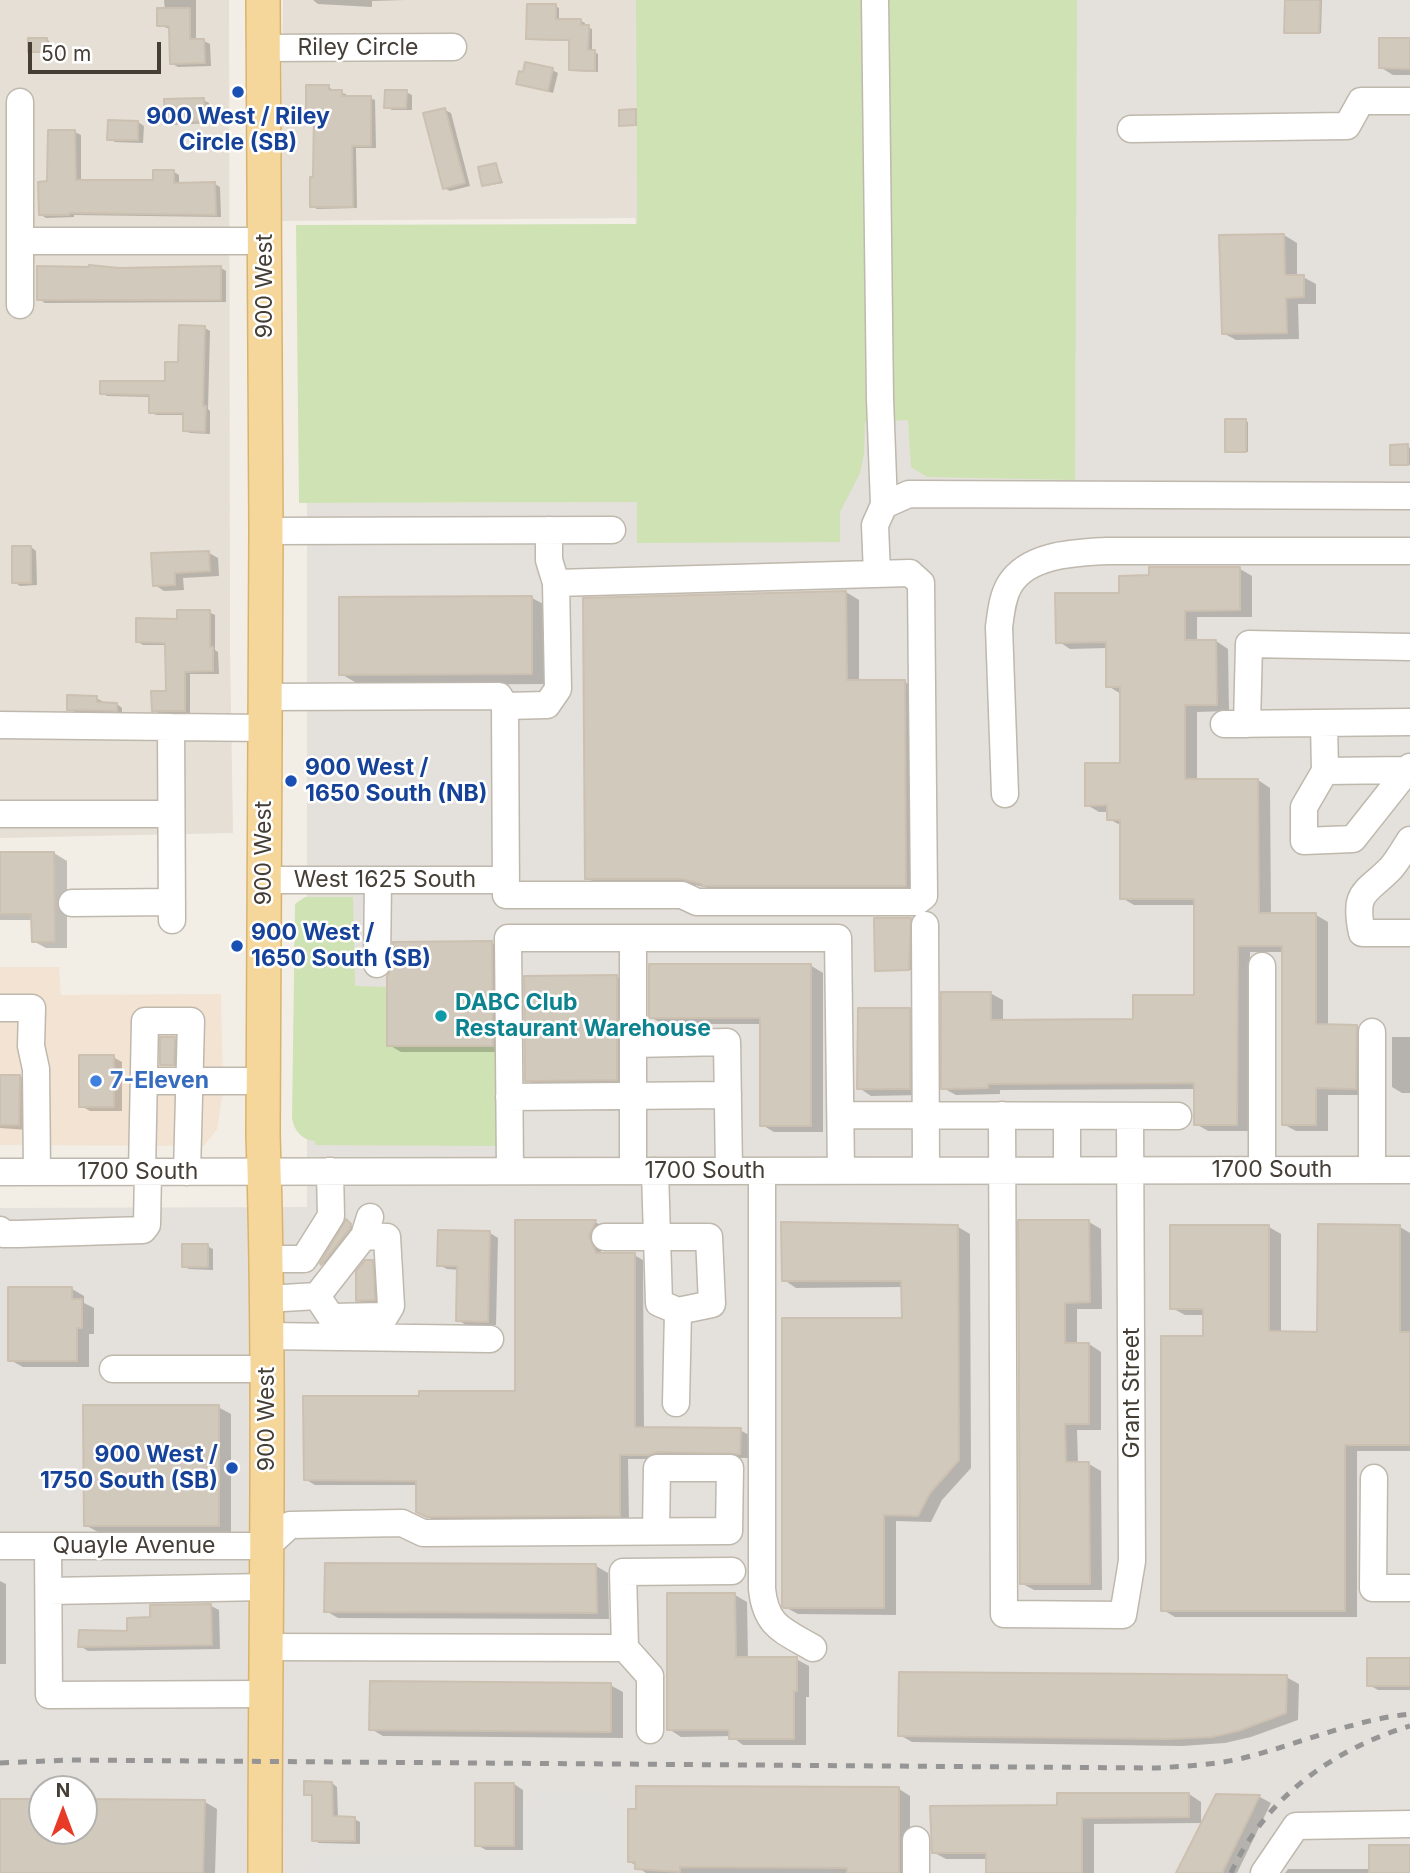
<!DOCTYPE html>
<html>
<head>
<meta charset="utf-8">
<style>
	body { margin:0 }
	#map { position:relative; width:1410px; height:1873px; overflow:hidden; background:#f2eee6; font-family:Inter,sans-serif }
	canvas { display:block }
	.north { position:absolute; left:28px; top:1775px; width:70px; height:70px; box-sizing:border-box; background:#fff; border:2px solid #b4b2af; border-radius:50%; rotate:0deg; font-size:19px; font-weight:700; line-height:28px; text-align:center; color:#443e36 }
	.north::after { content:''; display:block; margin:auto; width:24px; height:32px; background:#e73b28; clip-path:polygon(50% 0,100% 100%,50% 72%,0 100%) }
	.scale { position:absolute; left:28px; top:42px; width:133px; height:32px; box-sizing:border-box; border:4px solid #443e36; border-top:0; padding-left:9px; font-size:21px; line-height:24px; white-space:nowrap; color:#443e36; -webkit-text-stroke:5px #fff; paint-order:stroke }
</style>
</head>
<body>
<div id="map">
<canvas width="1410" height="1873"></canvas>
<div class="north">N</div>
<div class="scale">50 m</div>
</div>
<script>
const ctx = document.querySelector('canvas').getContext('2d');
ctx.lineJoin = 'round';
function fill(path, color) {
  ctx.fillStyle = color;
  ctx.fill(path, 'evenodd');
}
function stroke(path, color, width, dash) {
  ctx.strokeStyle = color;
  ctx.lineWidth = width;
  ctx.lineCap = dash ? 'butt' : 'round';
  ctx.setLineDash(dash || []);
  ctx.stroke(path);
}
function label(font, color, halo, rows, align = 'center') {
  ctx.font = font + ' Inter,sans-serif';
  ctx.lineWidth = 5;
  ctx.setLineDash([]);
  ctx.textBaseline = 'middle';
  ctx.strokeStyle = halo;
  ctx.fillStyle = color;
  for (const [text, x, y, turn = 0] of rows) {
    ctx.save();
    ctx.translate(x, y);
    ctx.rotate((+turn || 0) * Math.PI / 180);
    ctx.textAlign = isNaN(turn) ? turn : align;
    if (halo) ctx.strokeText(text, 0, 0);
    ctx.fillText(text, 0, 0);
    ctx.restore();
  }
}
fill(new Path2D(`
	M0,0H229L230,647L233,833L0,838Z
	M283,0H635L636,218L280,221Z`), '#e5dfd5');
fill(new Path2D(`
	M0,967H59L61,995L221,994L223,1090L217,1129L204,1146L0,1145Z`), '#f2e3d3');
fill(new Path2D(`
	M635,0H1410V1873H0V1208L307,1207V503L636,502ZM42,1789H84V1831H42Z`), '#e4e0db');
fill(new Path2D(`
	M636,0H864L876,422H865L864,454L860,473L840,512V542L637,543V502L299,503L296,225L637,224Z
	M878,0H1077L1075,480L927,477L911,467L908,420L886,421Z
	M305,897H353L355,986L387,987V1046H495L503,1141L500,1146L315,1145V1141C302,1140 294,1131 292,1118L295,904Z`), '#cfe2b3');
fill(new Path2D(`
	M536,1791H611L612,1806H624V1873H296V1870L309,1869V1854L521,1855V1804L536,1805Z
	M688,1869H833V1873H688Z`), '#e3e1de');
fill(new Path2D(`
	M164,0H196V41H204L210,44L211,66L178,67L171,63L170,29L158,25L165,10Z
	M313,0H405L372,1V7L318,4Z
	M1283,0H1322L1321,33H1288L1287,0Z
	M555,6L559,8V21H581L585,23V26L592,29V51L598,54V72L574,71L570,69L571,41L532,40L528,38Z
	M47,39L49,41V52L29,51Z
	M1410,40V75H1393L1380,67Z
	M552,70L558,73L553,93L518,83Z
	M329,87L334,91L346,94V98H370L375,100L376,148H356L357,208L317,209L312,206L315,179L316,116L308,114Z
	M406,92L412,95V110H392L386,107Z
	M203,100L209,103L210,123L173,125L167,121Z
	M445,110L451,113L470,186L450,191L444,188Z
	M635,111L637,112V126L621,125Z
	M110,122H138L144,126L143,143L115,142L109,139Z
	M75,132L81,135V181L155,182L174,172L179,175V184H215L220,187L221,217L74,215V217L46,218L40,214L49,183Z
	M496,164L503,183L486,186L484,185Z
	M1284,235L1297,243V277H1303L1316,284V304H1298L1299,339L1236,340L1223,333Z
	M221,268L226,271V302L45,303L39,299L119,269Z
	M205,328L210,331L208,409L210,411V434L190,433L185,430V415H156L151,412V397L107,396L102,393L167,382Z
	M1245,421L1248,422V452L1229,453L1227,451Z
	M1407,446L1410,448V465L1391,464Z
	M31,547L36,551L37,585L20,586L14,582Z
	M209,553L218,558L219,576L183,578L184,590L164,591L155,585L153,555Z
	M1240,569L1252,576V617H1197V641H1216L1228,649L1229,711L1197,712V781L1258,780L1270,788L1271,915H1316L1328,922V1026H1357L1369,1034L1368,1095H1328V1131H1296L1283,1124V952H1250L1249,1131H1208L1196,1124V1089L1000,1090V1094L956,1095L943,1088L990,993L1003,1000V1021L1134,1020L1196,997V905H1134L1122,898V826L1109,819V812H1099L1087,805L1122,765L1121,694L1108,686L1107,648L1070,649L1058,641L1121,595Z
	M846,592L859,600V682H905L917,689L918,892L711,889L696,885H599L587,878L585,600Z
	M532,598L551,608V684L360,685L341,674Z
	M209,612L215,615V650L218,652L219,674H190V714L159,713L153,710L168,692L166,645H143L137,641L179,621Z
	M96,698L102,701V704H117L122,708V713L75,712L69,709Z
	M54,853L67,861V948H46L33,941V920H0V854Z
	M911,920L913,921L911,970H877Z
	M492,943L504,950L505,1052H401L389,1045Z
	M810,965L823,973V1132H774L762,1125V1024H663L650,1017Z
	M617,977L629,984V1086L539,1087L527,1080Z
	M909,1010L922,1017V1095L871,1096L859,1088Z
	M1392,1037H1410V1093H1402L1392,1087Z
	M174,1039L177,1040L176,1066H164L162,1064Z
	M113,1057L122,1062V1111H90L81,1106Z
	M0,1076H20L29,1082L28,1130L0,1128Z
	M346,1222L356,1229L328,1267L322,1263Z
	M595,1222L604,1227L598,1244L602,1254L634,1255L643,1260L644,1429L740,1430L749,1435V1458L667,1457L659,1459H628L629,1520L437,1522L428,1517L418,1485H315L305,1479L421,1398L517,1393Z
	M1020,1222H1089L1101,1229L1102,1309H1077V1344H1089L1101,1352V1430H1077L1078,1464H1089L1101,1471L1102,1590H1034L1021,1583Z
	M958,1227L970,1234L971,1468L942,1500L931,1522L896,1521V1615L798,1614L785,1607L903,1320V1287L796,1288L784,1280Z
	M1269,1227L1281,1234V1333L1319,1334L1400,1227L1410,1233V1451H1357V1617H1175L1163,1610L1205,1338V1315H1185L1172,1308Z
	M490,1233L498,1238L496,1325H466L458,1320L459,1270L447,1269L439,1265Z
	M207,1246L213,1249V1270L189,1269L183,1266Z
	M372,1262L381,1268L383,1305H367L358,1300Z
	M72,1289L84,1296V1303L94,1308V1334H89V1367H23L10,1360Z
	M218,1407L231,1414V1532H98L85,1525Z
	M596,1566L608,1573L609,1619L338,1618L326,1611Z
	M0,1581L6,1584V1664H0Z
	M735,1595L747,1602L748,1659H796L809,1666V1697H806V1745H743L731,1736L681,1737L669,1729Z
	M211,1606L219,1610L220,1649L88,1651L80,1646L129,1632L152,1619Z
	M1410,1660V1690H1378L1369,1685Z
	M1286,1677L1299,1684L1298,1720L1251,1737L1225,1743L1182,1746L912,1742L900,1735Z
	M610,1685L623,1692V1738L383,1736L371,1729Z
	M332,1783L337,1787L338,1818L354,1819L360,1822V1844L319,1843L313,1840L314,1797L306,1794Z
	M514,1784L523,1790V1850H486L477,1845Z
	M899,1789L910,1796V1873H646L629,1861Z
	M1189,1794L1201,1802V1823L1094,1824V1873H988V1859H946L933,1852L1059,1807V1795Z
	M1217,1796L1260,1797L1271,1803L1237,1873H1178Z
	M0,1802H42V1831H84V1802H205L217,1809L215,1873H0Z
	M1410,1847V1873H1285L1288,1869H1371Z`), '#0003');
const building = new Path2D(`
	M1285,0H1320L1319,33H1284Z
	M527,4H556V19H581V25H589L588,50H595V71L569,70V40L526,39Z
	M157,8H190V39H204L205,63L170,64L169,26H157Z
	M28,38H47L48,52H28Z
	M1379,38H1410V69L1379,68Z
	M525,62L553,68L548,91L516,84L519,71L523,72Z
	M306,85H329V90H342V96H371V146H352L353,207H310V177H313L314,115H306Z
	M385,90H407L406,108H384Z
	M204,98V121L165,123L164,99Z
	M445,108L465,183L443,189L423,113Z
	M636,109V125L619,126V110Z
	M108,120L138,121V140H107Z
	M48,130H75L76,180H153V170H174V183L215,182L216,215L69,213V215H39L38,182L47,181Z
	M496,163L501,182L482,186L478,167Z
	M1284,234L1285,275H1304V297L1286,298L1287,333L1222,334L1219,235Z
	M89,265L119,268L221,266V300H37V266L89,267Z
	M179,325L205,326L203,406H206L205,432L183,431V413H149V395L100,394V381H165V362H178Z
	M1225,419H1246V452H1225Z
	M1408,444V465H1390V445Z
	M12,546H31V583H12Z
	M209,551L210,571L175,573V585L153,586L151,553Z
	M1149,567H1240V610L1185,611V640H1216L1217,705H1185V779H1258L1259,913H1316V1024L1357,1025L1356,1089L1316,1088V1125H1282V946H1238L1237,1125H1194V1083L988,1084V1088L941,1089V992H991V1020L1133,1019V995H1194V899H1120V820H1107V805L1085,806V763H1120V687H1106V642L1056,643L1055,593H1119V576L1149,575Z
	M846,591L847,680H905L906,886H702V884L682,879H585L583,598Z
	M532,596V674L339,675V597Z
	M177,610H210V647H213V671L185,672V711H152L151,691H166L165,643L136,642V618L177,619Z
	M67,695L97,696V702L117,703V711L67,710Z
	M0,852H54L55,942H32L31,914H0Z
	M874,918H911L909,970L875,971Z
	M492,941L493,1046H387V976L393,965V942Z
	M649,964H811V1126H760V1018H649Z
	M617,975V1080L525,1081L524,976Z
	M858,1008H910V1089H857Z
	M160,1037H175L174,1065H160Z
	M79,1055H114V1107H79Z
	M0,1075H20L19,1125H0Z
	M346,1219L351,1224L350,1229L321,1265L320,1263Z
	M515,1220H596L589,1236L596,1253H635V1427L741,1428L740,1454L657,1452L649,1455H620V1516L427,1517L416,1512V1481L304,1480L303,1396H419V1391H515Z
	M1018,1220H1089L1090,1302L1065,1303V1343H1089V1424H1065L1066,1462H1089L1090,1584H1020Z
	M781,1222L958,1225L959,1460L930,1493L918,1516L884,1515V1608H784L782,1606V1318H902L901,1281H782Z
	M1318,1224L1400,1225V1332H1410V1445H1345V1611H1161V1336H1203V1309H1170V1225H1269V1331L1317,1332Z
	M438,1230L490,1231L488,1322L456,1321L457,1266H437Z
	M182,1244H208V1267H182Z
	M365,1260H373L375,1300L356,1301V1271Z
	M8,1287H72V1299H82V1328H77V1361H8Z
	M83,1405H219V1526H84Z
	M325,1563L596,1564L597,1613L324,1612Z
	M667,1593H735L736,1657H797V1691H794V1739H729V1730H667Z
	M211,1604L212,1645L78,1647L79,1630L127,1631V1618L150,1617V1605Z
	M1367,1658H1410V1686H1367Z
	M899,1672L1287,1675L1286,1713L1238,1731L1212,1737L1168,1739L898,1736Z
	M370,1681L611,1683V1732L369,1730Z
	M304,1781L332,1782L333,1816L355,1817V1841H312V1795H304Z
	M475,1783H514V1846H475Z
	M636,1786L899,1787V1873H847V1868L680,1867V1872L635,1869V1862H628V1809H636Z
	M1057,1793H1189V1817L1082,1818V1873H986V1853H932L930,1806L1057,1805Z
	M1216,1794L1260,1795L1222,1873H1176Z
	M0,1799H42V1831H84V1799L205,1800L203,1873H0Z
	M1369,1845H1410V1873H1369Z`);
fill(building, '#d2c9bd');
stroke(building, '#ccc0b1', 2);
const minor = new Path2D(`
	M875,0L880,399L884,505
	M264,48L453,47
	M20,102V305
	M1131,129L1347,126L1361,101H1410
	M20,241H265
	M549,530V560L556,583
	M266,531L612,530
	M877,574L875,525L884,505L909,494L1410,496
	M265,697L499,696L505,706L506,895H682L697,902H916L924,896L921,583L910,573L556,583L558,689L547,705L505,706
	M1324,723L1325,771
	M1224,724L1410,722
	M1247,724L1249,644L1410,647
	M0,725L171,727
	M1407,770L1325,771L1304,807V841L1353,839L1410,767
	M1005,794L999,627C1001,613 1002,597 1010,584C1029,554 1074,553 1106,551H1410
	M0,814H171
	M1410,840C1404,849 1398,860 1391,868C1366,894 1353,890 1362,933H1410
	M264,880H506
	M72,903L172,902
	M172,920L171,727L265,728
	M925,925L926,1170
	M377,964L378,880
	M0,1008H32L31,1046L36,1069L37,1172
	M1372,1032V1170
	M633,1044L727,1042L729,1171
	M144,1081H263
	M509,1097L728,1095
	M841,1115L1178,1116
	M1002,1115L1004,1614L1123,1615L1132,1561L1130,1116
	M1067,1116V1170
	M1262,1170V966
	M510,1171L508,938H838L841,1171
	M633,1171V938
	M655,1171L657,1237H709L712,1304L678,1311L676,1403
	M762,1171V1589C766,1627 783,1630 813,1648
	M0,1172L1410,1170
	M142,1172L145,1021H191L187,1172
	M0,1230L4,1234H18L143,1230L147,1225L148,1172
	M605,1237H657L659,1303L678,1311
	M266,1259H304L331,1216L330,1171
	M317,1296L331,1317L385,1316L391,1306L387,1237L364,1236
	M266,1299L317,1296L364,1236L370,1217
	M266,1336L490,1339
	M113,1369H266
	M1374,1478L1373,1588H1410
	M0,1546H267L290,1525L402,1523L423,1533L729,1531L730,1468H657L656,1531
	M48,1546L49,1695L265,1694
	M49,1591L266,1587
	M265,1647L625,1648L623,1572L732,1571
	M625,1648L650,1676V1730
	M916,1873V1840
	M1264,1873L1296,1826L1410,1824`);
const major = new Path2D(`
	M263,0L266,531L263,1135C271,1381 265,1627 265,1873`);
stroke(minor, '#bfb8ad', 29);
stroke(major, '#d9b36d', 36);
stroke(minor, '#fff', 26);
stroke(major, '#f5d79c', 33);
stroke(new Path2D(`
	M0,1763L70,1760L1156,1768C1186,1766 1217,1765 1247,1757C1302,1743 1353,1720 1410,1714
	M1231,1873C1265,1798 1333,1749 1410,1726`), '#959595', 5, [9, 9]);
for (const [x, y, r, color] of [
	[238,92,7,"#1a4fb4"],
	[291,781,7,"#1a4fb4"],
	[237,946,7,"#1a4fb4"],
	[441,1016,7,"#0f9aa8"],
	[96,1081,7,"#3f7fe0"],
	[232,1468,7,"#1a4fb4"]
]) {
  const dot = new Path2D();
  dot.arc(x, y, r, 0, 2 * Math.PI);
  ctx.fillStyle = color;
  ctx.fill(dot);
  stroke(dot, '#fff', 2.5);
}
label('23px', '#443e36', '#fff', [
	["Riley Circle",358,48],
	["900 West",265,286,-90],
	["900 West",264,853,-90],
	["West 1625 South",385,880],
	["1700 South",1272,1170],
	["1700 South",705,1171],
	["1700 South",138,1172],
	["Grant Street",1132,1393,-90],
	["900 West",267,1419,-90],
	["Quayle Avenue",134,1546]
]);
label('bold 23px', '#164399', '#fff', [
	["900 West / Riley",238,117,"center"],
	["Circle (SB)",238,143,"center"],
	["900 West /",305,768],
	["1650 South (NB)",305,794],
	["900 West /",251,933],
	["1650 South (SB)",251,959],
	["900 West /",218,1455,"right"],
	["1750 South (SB)",218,1481,"right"]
], 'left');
label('bold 23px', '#0d838f', '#fff', [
	["DABC Club",455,1003],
	["Restaurant Warehouse",455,1029]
], 'left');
label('bold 23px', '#366cbe', '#fff', [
	["7-Eleven",110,1081]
], 'left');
</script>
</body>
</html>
